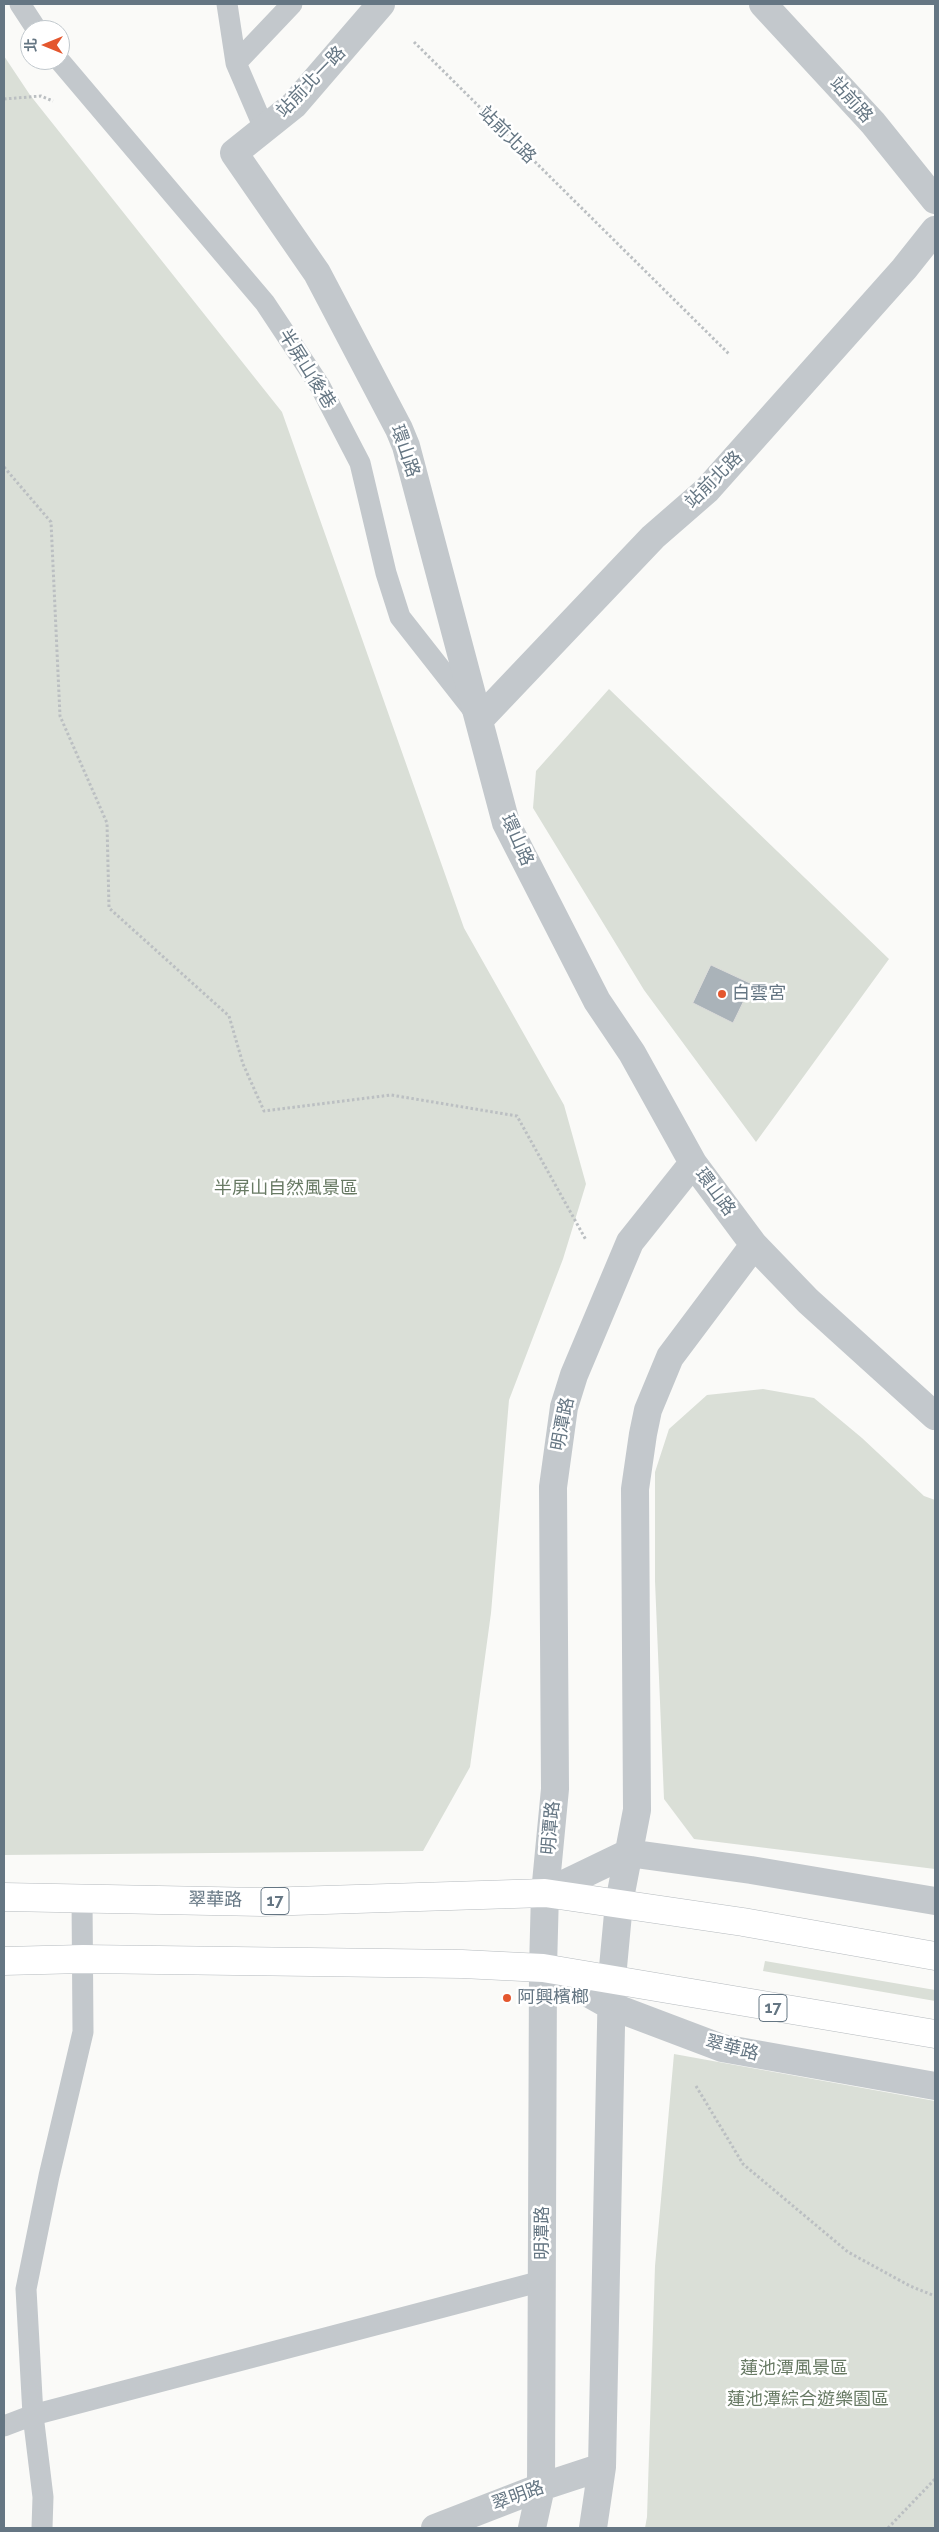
<!DOCTYPE html>
<html>
<head>
<meta charset="utf-8">
<style>
	body { margin:0 }
	#map { position:relative; width:939px; height:2532px; overflow:hidden; background:#fafaf8; font-family:Raleway,"Noto Sans TC",sans-serif }
	canvas { display:block }
	.frame { position:absolute; inset:0; border:5px solid #657683; pointer-events:none }
	.north { position:absolute; left:20px; top:20px; width:50px; height:50px; box-sizing:border-box; background:#fff; border:1px solid #c1c8cd; border-radius:50%; rotate:270deg; font-size:14px; font-weight:700; line-height:20px; text-align:center; color:#657683 }
	.north::after { content:''; display:block; margin:auto; width:18px; height:22px; background:#e4572e; clip-path:polygon(50% 0,100% 100%,50% 72%,0 100%) }
</style>
</head>
<body>
<div id="map">
<canvas width="939" height="2532"></canvas>
<div class="frame"></div>
<div class="north">北</div>
</div>
<script>
const ctx = document.querySelector('canvas').getContext('2d');
ctx.lineJoin = 'round';
function fill(path, color) {
  ctx.fillStyle = color;
  ctx.fill(path, 'evenodd');
}
function stroke(path, color, width, dash) {
  ctx.strokeStyle = color;
  ctx.lineWidth = width;
  ctx.lineCap = dash ? 'butt' : 'round';
  ctx.setLineDash(dash || []);
  ctx.stroke(path);
}
function label(font, color, halo, rows, align = 'center') {
  ctx.font = font + ' Raleway,"Noto Sans TC",sans-serif';
  ctx.lineWidth = 5;
  ctx.setLineDash([]);
  ctx.textBaseline = 'middle';
  ctx.strokeStyle = halo;
  ctx.fillStyle = color;
  for (const [text, x, y, turn = 0] of rows) {
    ctx.save();
    ctx.translate(x, y);
    ctx.rotate((+turn || 0) * Math.PI / 180);
    ctx.textAlign = isNaN(turn) ? turn : align;
    if (halo) ctx.strokeText(text, 0, 0);
    ctx.fillText(text, 0, 0);
    ctx.restore();
  }
}
fill(new Path2D(`
	M4,56L30,95L282,412L464,928L564,1105L586,1184L563,1259L509,1400L491,1613L470,1767L423,1851L4,1855Z
	M609,689L889,959L756,1142L644,990L533,808L536,771Z
	M763,1389L814,1398L862,1438L924,1496L935,1500V1869L694,1839L664,1799L655,1581V1472L669,1429L707,1395Z
	M765,1961L935,1990V2001L763,1971Z
	M674,2054L935,2101V2528H645L647,2517L655,2266Z`), '#dadfd7');
const building = new Path2D(`
	M711,965L752,984L733,1023L693,1003Z`);
fill(building, '#aab3b9');
stroke(building, '#dcdcda', 1);
const primary = new Path2D(`
	M4,1897L262,1902L545,1893L743,1922L935,1956
	M4,1961L83,1959L462,1964L543,1968L935,2034`);
stroke(primary, '#b5babe', 29);
stroke(new Path2D(`
	M414,42L729,354
	M4,99L41,96L53,101
	M4,467L51,522L60,716L107,823L109,908L229,1016L243,1064L264,1111L391,1095L517,1116L586,1240
	M696,2086L743,2164L848,2252L910,2286L935,2296
	M888,2528L935,2479`), '#bbbfc2', 3, [2.5, 2.5]);
stroke(new Path2D(`
	M20,4L37,30
	M227,4L236,63L264,128
	M59,60L265,303L320,386L360,463L386,573L400,617L473,710
	M236,63L292,4
	M4,2426L33,2415L542,2281
	M42,2528L43,2497L33,2415L26,2289L49,2176L83,2032L82,1897`), '#c3c8cc', 21);
stroke(new Path2D(`
	M381,4L294,105L234,153L317,273L399,429L406,446L506,823L597,1001L632,1053L693,1163L754,1245L808,1301L935,1416
	M763,4L873,123L935,200
	M480,719L653,537L707,490L904,269L935,230
	M545,1893L628,1853L751,1870L935,1901
	M547,1970L611,2006L722,2048L935,2086
	M435,2528L541,2487L602,2467
	M532,2528L541,2487L543,1968L545,1893L555,1789L553,1487L564,1407L574,1375L630,1242L693,1163
	M593,2528L602,2467L612,1978L619,1903L637,1810L635,1489L643,1434L648,1410L670,1357L754,1245`), '#c3c8cc', 28);
stroke(primary, '#fff', 28);
for (const [x, y, r, color] of [
	[722,994,5,"#e4572e"],
	[507,1998,5,"#e4572e"]
]) {
  const dot = new Path2D();
  dot.arc(x, y, r, 0, 2 * Math.PI);
  ctx.fillStyle = color;
  ctx.fill(dot);
  stroke(dot, '#fff', 2);
}
for (const [x, y, w] of [
	[275,1901,28],
	[773,2008,28]
]) {
  const box = new Path2D();
  box.roundRect(x - w / 2, y - 13.5, w, 27, 4);
  ctx.fillStyle = '#fff';
  ctx.fill(box);
  stroke(box, '#657683', 1);
}
label('bold 16px', '#657683', null, [
	["17",275,1901],
	["17",773,2008]
]);
label('18px', '#657683', '#fff', [
	["站前北一路",311,82,-46],
	["站前路",851,100,48],
	["站前北路",507,135,45],
	["半屏山後巷",307,369,58],
	["環山路",405,451,71],
	["站前北路",714,480,-45],
	["環山路",517,840,66],
	["環山路",715,1192,53],
	["明潭路",563,1424,-79],
	["明潭路",551,1828,-85],
	["翠華路",215,1900,1],
	["翠華路",732,2048,14],
	["明潭路",543,2233,-90],
	["翠明路",518,2496,-20]
]);
label('18px', '#657683', '#fff', [
	["白雲宮",732,994],
	["阿興檳榔",517,1998]
], 'left');
label('18px', '#687a64', '#fff', [
	["半屏山自然風景區",286,1189],
	["蓮池潭風景區",794,2369],
	["蓮池潭綜合遊樂園區",808,2400]
]);
</script>
</body>
</html>
